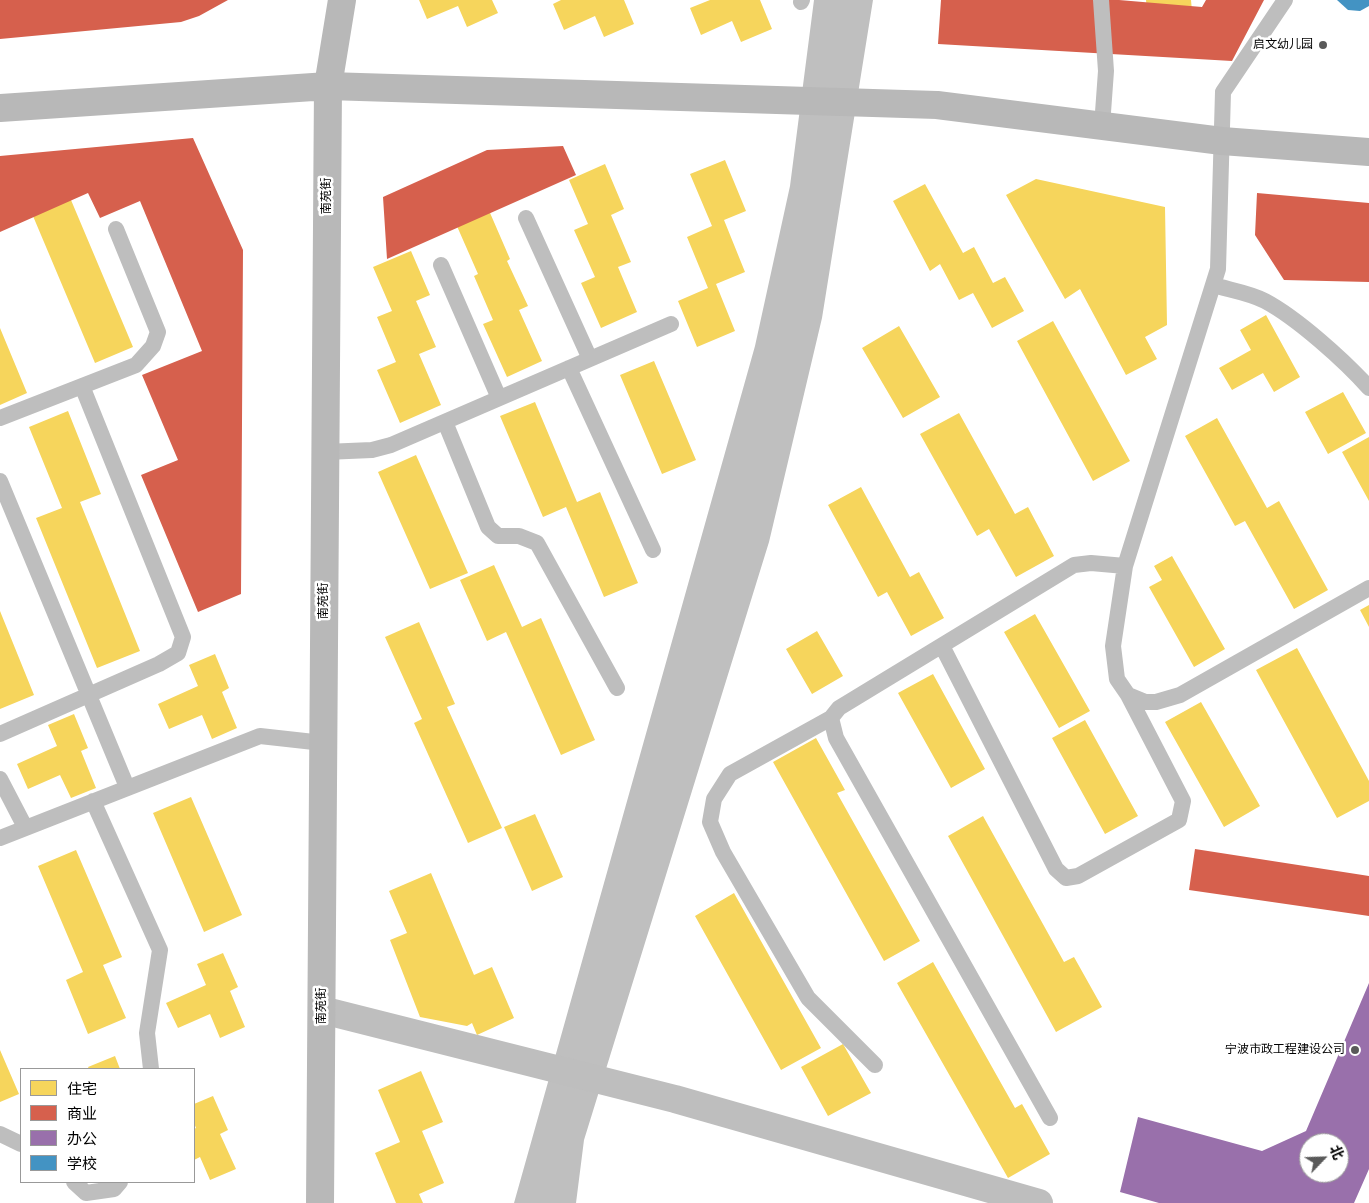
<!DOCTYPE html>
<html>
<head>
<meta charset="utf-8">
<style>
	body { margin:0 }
	#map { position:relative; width:1369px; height:1203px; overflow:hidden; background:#fff; font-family:Arial,"Noto Sans SC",sans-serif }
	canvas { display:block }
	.legend { position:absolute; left:20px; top:1068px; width:175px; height:115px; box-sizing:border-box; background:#fff; border:1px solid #999; margin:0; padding:6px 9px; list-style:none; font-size:15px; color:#000 }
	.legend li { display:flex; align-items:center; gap:10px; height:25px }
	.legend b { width:25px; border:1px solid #999 }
	.north { position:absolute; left:1299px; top:1133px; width:50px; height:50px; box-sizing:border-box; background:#fff; border:1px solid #999; border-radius:50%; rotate:66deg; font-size:14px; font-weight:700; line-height:20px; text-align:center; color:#000 }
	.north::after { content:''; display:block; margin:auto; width:18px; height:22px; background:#595959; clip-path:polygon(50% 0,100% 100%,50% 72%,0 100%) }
</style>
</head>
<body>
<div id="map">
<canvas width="1369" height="1203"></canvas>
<ul class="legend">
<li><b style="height:14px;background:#f6d55c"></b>住宅</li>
<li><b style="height:14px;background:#d6604d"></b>商业</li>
<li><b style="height:14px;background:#9970ab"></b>办公</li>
<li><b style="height:14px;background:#4393c3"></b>学校</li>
</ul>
<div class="north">北</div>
</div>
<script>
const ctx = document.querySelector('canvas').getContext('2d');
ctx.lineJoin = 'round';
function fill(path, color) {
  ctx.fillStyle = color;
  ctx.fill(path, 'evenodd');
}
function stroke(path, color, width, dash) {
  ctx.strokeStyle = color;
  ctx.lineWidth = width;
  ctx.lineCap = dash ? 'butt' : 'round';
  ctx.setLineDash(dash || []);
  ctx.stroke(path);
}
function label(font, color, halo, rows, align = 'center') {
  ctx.font = font + ' Arial,"Noto Sans SC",sans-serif';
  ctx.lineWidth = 5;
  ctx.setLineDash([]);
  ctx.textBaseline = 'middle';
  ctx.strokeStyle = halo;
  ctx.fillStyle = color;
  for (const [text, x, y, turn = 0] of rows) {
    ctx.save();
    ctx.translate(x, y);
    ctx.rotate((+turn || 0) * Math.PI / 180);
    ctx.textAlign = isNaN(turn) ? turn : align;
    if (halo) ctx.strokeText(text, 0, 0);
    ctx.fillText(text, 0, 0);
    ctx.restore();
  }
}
fill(new Path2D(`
	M814,0H873L822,318L769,542L584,1140L576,1203H514L755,346L790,186Z`), '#bfbfbf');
fill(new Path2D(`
	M7,0H50L58,18L21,33Z
	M137,0H179L181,4L145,19Z
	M419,0H492L498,13L467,27L458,6L427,19Z
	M561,0H624L634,24L604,37L595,16L564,30L553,4Z
	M710,0H760L772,29L741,42L732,21L701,35L690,8Z
	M990,0H1035L1038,37L994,41Z
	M1146,0H1191L1195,45L1151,49Z
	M172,146L237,301L200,317L134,162Z
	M52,155L133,347L95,363L14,171Z
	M725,160L746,211L724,220L745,272L716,284L735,331L697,347L678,301L708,288L687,237L712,226L690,174Z
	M605,164L624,209L611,215L631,262L618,267L637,312L601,328L581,283L595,277L574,230L588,224L569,180Z
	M471,169L510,259L507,261L528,306L519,310L542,361L507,377L483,324L493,320L474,276L478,274L438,183Z
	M1036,179L1165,207L1167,325L1145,337L1157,359L1126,375L1080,289L1065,299L1006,195Z
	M925,184L963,253L974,247L993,283L1005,277L1024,311L992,328L973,293L959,300L940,264L930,271L893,201Z
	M1318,200L1353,262L1326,276L1315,257L1284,275L1272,253L1303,235L1292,215Z
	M411,251L430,295L416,301L436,347L419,354L441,405L400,423L377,370L396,362L377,317L392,311L373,267Z
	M1266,315L1300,377L1274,392L1263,373L1232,390L1219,368L1251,350L1240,330Z
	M1053,321L1130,461L1093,481L1017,341Z
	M899,326L940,397L903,418L862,348Z
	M0,328L27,393L0,405Z
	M654,361L696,460L662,474L620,375Z
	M186,362L220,442L182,458L149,377Z
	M1343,392L1366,433L1328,454L1305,412Z
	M535,402L577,502L600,492L638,583L604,597L566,507L543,517L500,416Z
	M68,411L101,494L80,502L140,651L97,668L36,518L62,508L29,427Z
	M959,413L1015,514L1028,507L1054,556L1016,577L989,529L977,536L920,434Z
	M1217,418L1267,508L1279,501L1328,590L1294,609L1245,521L1235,526L1185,436Z
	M1369,437V501L1342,452Z
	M416,455L468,573L430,589L378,472Z
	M182,462L237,592L201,607L146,478Z
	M861,487L910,577L919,572L944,618L911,636L887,592L878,597L828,505Z
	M1172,556L1225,649L1194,667L1149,587L1162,580L1154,566Z
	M494,565L522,627L541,618L595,740L561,755L506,632L487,641L460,580Z
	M1369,605V627L1360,610Z
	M0,611L34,695L0,709Z
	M1035,614L1090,711L1059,728L1004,632Z
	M419,622L455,704L447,707L502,828L468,843L414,723L422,719L385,637Z
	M817,631L843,676L812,694L786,649Z
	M1297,648L1369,781V801L1337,818L1256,670Z
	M215,654L229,688L222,692L237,728L212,739L202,715L169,729L158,704L198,686L189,665Z
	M933,674L985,769L951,788L898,693Z
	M1201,702L1260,806L1224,827L1165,722Z
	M74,714L88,748L81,751L96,788L71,798L60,775L28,789L17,764L57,746L48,725Z
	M1085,720L1138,816L1105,834L1052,738Z
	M816,738L845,790L837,793L920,941L884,961L773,762Z
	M191,797L242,915L204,932L153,813Z
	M535,814L563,877L532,891L504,827Z
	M983,816L1064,962L1074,957L1102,1007L1056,1032L948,836Z
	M76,850L122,957L103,965L126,1018L88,1034L66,980L83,972L38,866Z
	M431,873L474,975L492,967L514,1018L477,1035L472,1023L467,1026L420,1017L390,940L407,933L389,891Z
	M734,893L821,1048L781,1070L695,916Z
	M223,953L238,987L230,991L245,1027L220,1038L210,1014L178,1028L166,1003L206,985L197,964Z
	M933,962L1015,1108L1022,1104L1050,1154L1008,1178L897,983Z
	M843,1044L871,1093L828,1116L801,1067Z
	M0,1050L19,1094L0,1102Z
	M115,1056L120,1069H89L88,1067Z
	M421,1071L443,1122L422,1131L444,1183L419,1194L423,1203H396L375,1153L400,1142L378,1090Z
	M213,1096L228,1130L220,1134L236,1169L210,1180L200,1157L194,1160V1129L196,1128L194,1123V1104Z`), '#f6d55c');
fill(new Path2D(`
	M0,0H228L199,16L181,22L0,39Z
	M941,0H1119L1202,7L1206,0H1264L1232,61L938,44Z
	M193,138L243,250L241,594L198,612L141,475L178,460L142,375L202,351L140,201L100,218L88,193L0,232V156Z
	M563,146L576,175L387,259L383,197L487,150Z
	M1257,193L1369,203V282L1284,280L1255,235Z
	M1195,849L1369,876V916L1189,890Z`), '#d6604d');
fill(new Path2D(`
	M1369,983V1169L1354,1203H1159L1120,1192L1138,1117L1262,1151L1306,1131ZM1309,1143H1339V1173H1309Z`), '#9970ab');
fill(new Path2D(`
	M1337,0H1369V6L1360,11L1348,10Z`), '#4393c3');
stroke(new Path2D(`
	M1101,0L1106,71L1102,126
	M1285,0L1223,92L1218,269L1125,566L1113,646L1117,679L1128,695L1145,702H1156L1180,695L1369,588
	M801,2L802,0
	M526,218L590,359
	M441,265L499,398
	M1213,285C1230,290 1250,293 1265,301C1297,318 1345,361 1369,388
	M569,368L653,550
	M0,418L136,365L153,346L158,332L116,229
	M445,422L488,527L498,536H519L537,543L617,688
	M325,452L372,450L391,445L671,324
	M0,481L127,787
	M942,646L1056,869L1066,878L1078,876L1179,820L1183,801L1128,695
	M831,718L730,774L714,799L710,822L723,852L808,998L875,1065
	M0,734L159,664L178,653L183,637L82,386
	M0,779L25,827
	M93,801L160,950L147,1033L151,1069
	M0,838L260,736L323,743
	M1050,1118L836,738L831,718L839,708L1074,565L1091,563L1125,566
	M0,1134L21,1144
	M74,1182L86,1193L114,1189L120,1182`), '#bebebe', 16);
stroke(new Path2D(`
	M322,1010L675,1099L1039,1203`), '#bebebe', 28);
stroke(new Path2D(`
	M0,108L328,86L937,105L1222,141L1369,152
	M320,1203L328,86L342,0`), '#b8b8b8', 28);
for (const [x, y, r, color] of [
	[1323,45,5,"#595959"],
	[1355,1050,5,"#595959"]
]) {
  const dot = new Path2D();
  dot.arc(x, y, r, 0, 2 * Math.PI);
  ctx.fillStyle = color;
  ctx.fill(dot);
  stroke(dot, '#fff', 2);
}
label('12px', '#000', '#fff', [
	["启文幼儿园",1313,45],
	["宁波市政工程建设公司",1345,1050]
], 'right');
label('12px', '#000', '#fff', [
	["南苑街",327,196,-90],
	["南苑街",324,601,-90],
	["南苑街",322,1006,-90]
]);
</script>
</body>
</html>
